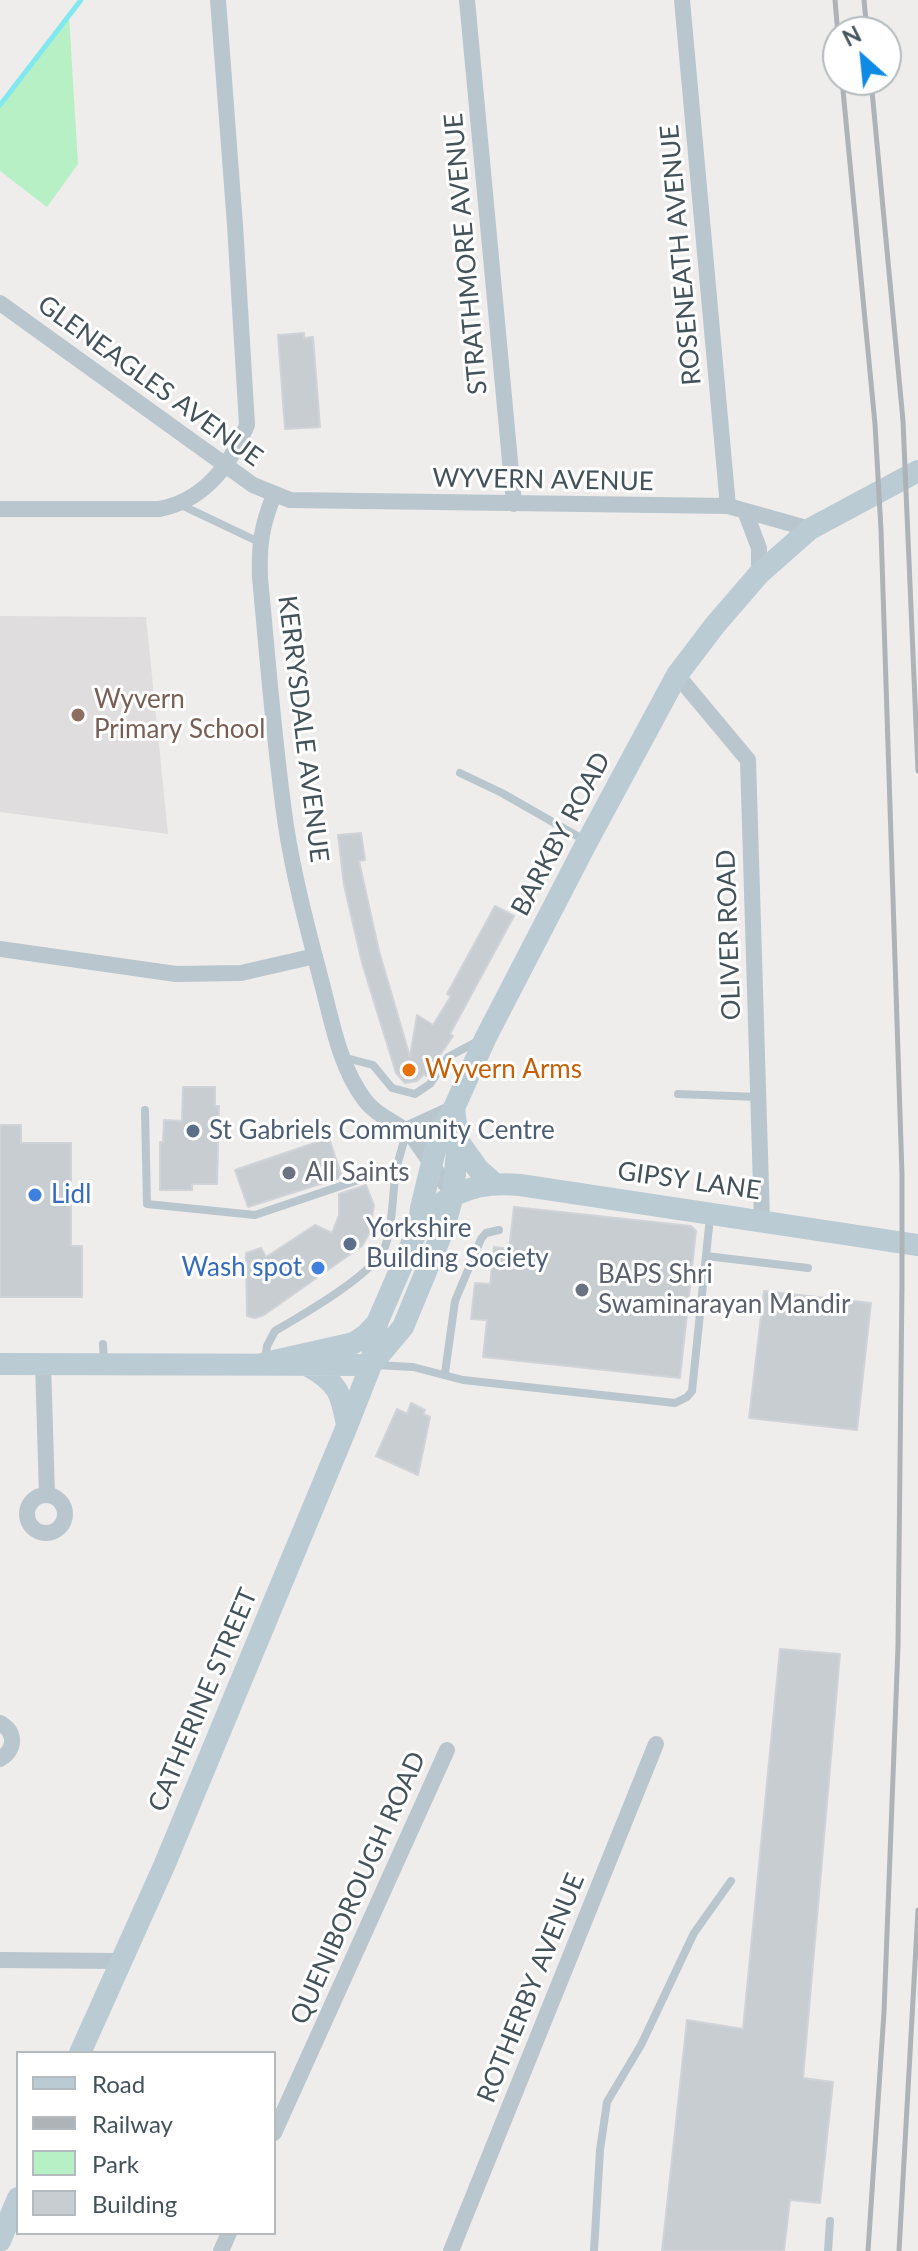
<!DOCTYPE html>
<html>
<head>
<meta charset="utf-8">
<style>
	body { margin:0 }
	#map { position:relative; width:918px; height:2251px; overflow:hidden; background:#efecec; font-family:Lato,sans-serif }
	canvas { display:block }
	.legend { position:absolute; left:16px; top:2051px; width:260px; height:184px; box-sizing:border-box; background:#fff; border:2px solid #b4babd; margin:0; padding:10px 14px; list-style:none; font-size:24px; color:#44535a }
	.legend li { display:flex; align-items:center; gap:16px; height:40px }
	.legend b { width:40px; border:2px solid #b4babd }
	.north { position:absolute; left:822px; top:16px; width:80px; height:80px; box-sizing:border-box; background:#fff; border:2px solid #b4babd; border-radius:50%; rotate:333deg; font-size:22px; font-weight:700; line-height:32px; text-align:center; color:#44535a }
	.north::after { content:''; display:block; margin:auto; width:28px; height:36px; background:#108be5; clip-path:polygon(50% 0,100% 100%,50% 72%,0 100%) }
</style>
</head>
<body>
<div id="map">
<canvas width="918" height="2251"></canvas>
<ul class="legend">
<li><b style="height:10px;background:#bbcbd4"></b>Road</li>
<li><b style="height:10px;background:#aeb3b7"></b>Railway</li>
<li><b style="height:22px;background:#b7f0c5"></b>Park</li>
<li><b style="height:22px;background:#c8cdd1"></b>Building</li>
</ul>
<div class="north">N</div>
</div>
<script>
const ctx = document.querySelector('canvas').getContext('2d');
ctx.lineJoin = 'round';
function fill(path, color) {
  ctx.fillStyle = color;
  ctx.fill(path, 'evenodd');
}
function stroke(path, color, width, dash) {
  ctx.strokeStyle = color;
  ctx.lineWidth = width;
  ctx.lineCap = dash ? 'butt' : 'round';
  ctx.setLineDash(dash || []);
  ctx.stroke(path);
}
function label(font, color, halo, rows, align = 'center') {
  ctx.font = font + ' Lato,sans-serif';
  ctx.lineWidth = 6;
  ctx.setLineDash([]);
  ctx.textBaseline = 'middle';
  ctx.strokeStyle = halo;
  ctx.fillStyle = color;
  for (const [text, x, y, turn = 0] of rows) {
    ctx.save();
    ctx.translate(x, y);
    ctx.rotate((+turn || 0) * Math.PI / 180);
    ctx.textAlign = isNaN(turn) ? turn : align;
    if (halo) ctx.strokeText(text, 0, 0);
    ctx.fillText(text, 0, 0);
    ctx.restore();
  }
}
fill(new Path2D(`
	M0,616L146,617L168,834L0,812Z`), '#e0ddde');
fill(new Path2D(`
	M69,16L78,164L47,207L0,171V105Z`), '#b7f0c5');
stroke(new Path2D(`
	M0,105L81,0`), '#81e8f0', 5);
const building = new Path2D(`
	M304,333V338L313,337L320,427L285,429L278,335Z
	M361,833L365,860L359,861L379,951L410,1057L417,1015L433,1025L451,996L447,994L495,906L514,916L450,1034L453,1036L426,1076L424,1074L417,1081L405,1083L396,1073L362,963L344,885L338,835Z
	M183,1087H215V1106H219L217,1184H192V1190H160V1142H163L164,1120L182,1121Z
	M0,1125H21V1143H71V1246H82V1297H0Z
	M329,1138L342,1177L248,1207L235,1170Z
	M366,1185L374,1205L369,1234L362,1246L264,1315L255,1318L247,1316L246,1253L261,1248L266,1257L315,1225L332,1233L339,1215V1194Z
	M514,1207L691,1226L696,1231L680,1378L483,1357L487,1320L471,1319L475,1283L490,1284L494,1247L509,1249Z
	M764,1291L871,1303L857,1430L749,1418Z
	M411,1403L425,1410L423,1414L430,1417L418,1475L376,1456L397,1409L407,1414Z
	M780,1649L840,1654L803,2078L833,2082L820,2203L790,2200L784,2251H662L687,2020L743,2029Z`);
fill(building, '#c8cdd1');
stroke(building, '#d0d3d8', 2);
stroke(new Path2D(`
	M181,505L259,542
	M460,773L502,793L586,841
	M342,1057L373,1065L392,1088L415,1094L430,1084L448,1057L478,1041
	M678,1094L758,1097
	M145,1110L147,1204L255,1215L397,1167
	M706,1256L808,1268
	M103,1344L104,1363
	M265,1361L267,1346L275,1331C304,1314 367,1278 383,1251C393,1233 392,1194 396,1172C398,1158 404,1145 406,1131
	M376,1365L413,1367L463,1380L675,1403L687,1397L692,1391L710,1217
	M445,1373L455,1301L481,1239L486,1233L499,1230
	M594,2251L600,2150L607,2102L641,2045L694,1933L731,1881
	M828,2251L830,2221`), '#b9c6cd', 8);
stroke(new Path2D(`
	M467,0L514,504
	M682,0L728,506
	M0,303L253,485L290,500L728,506L810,529
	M274,495C261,527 259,545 260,578C268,661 274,744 286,826C294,878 308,930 321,980C332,1021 339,1065 364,1099C377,1117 398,1122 412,1136L453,1195
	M0,509H159C204,501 230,466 247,425L235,225L218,0
	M745,511L759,548V574
	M677,675L748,760L762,1220
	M0,949L176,974L241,973L315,956
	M406,1130L454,1108
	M43,1363L47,1495
	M27 1514a19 19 0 1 1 38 0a19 19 0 1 1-38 0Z
	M0,1723C16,1732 16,1749 0,1759
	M0,1960L119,1961
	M274,2133L447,1750
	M221,2251L229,2233
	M451,2251L656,1744`), '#b9c6cd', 16);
stroke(new Path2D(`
	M458,1141L478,1169L495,1184
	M419,1226L421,1208L439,1134L454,1108L486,1037L587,842L677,675L715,625L759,574L810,529L918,471
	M265,1363L354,1343L367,1334L377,1323L419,1226C443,1192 480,1181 520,1185L918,1245
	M0,1364L371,1365L403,1327L444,1228L453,1195L458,1141L454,1108
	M310,1367C338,1383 341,1393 347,1425
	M80,2053L164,1866L347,1426L371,1365L377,1323
	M0,2241L18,2198`), '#bbcbd4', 22);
stroke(new Path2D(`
	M835,0L838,35
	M864,0L867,32
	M842,80L875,424L881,530L902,1175V1282L898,1646L884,2012L868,2251
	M871,80L903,421L918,771
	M899,2251L918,1910`), '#aeb3b7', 5);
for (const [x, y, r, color] of [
	[78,715,8,"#8d6e63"],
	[409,1070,8,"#e8710a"],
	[193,1131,8,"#5c6f8a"],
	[289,1173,8,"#6b7280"],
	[35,1195,8,"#3f7fe0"],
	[350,1244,8,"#5c6f8a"],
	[318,1268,8,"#3f7fe0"],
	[582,1290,8,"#6b7280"]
]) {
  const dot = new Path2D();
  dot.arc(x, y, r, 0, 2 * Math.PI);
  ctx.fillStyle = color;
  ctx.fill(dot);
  stroke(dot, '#fff', 3);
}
label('26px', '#44535a', '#fff', [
	["STRATHMORE AVENUE",466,254,-95],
	["ROSENEATH AVENUE",681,255,-95],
	["GLENEAGLES AVENUE",150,381,36],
	["WYVERN AVENUE",543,480,1],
	["KERRYSDALE AVENUE",303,729,83],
	["BARKBY ROAD",561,834,-62],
	["OLIVER ROAD",729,935,-92],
	["GIPSY LANE",689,1181,8],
	["CATHERINE STREET",203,1700,-67],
	["QUENIBOROUGH ROAD",358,1888,-66],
	["ROTHERBY AVENUE",531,1988,-68]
]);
label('26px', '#785e54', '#fff', [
	["Wyvern",94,700],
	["Primary School",94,730]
], 'left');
label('26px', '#c56008', '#fff', [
	["Wyvern Arms",425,1070]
], 'left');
label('26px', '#4e5e75', '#fff', [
	["St Gabriels Community Centre",209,1131],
	["Yorkshire",366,1229],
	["Building Society",366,1259]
], 'left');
label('26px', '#5b616d', '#fff', [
	["All Saints",305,1173],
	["BAPS Shri",598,1275],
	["Swaminarayan Mandir",598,1305]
], 'left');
label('26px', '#366cbe', '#fff', [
	["Lidl",51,1195],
	["Wash spot",302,1268,"right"]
], 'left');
</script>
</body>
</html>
